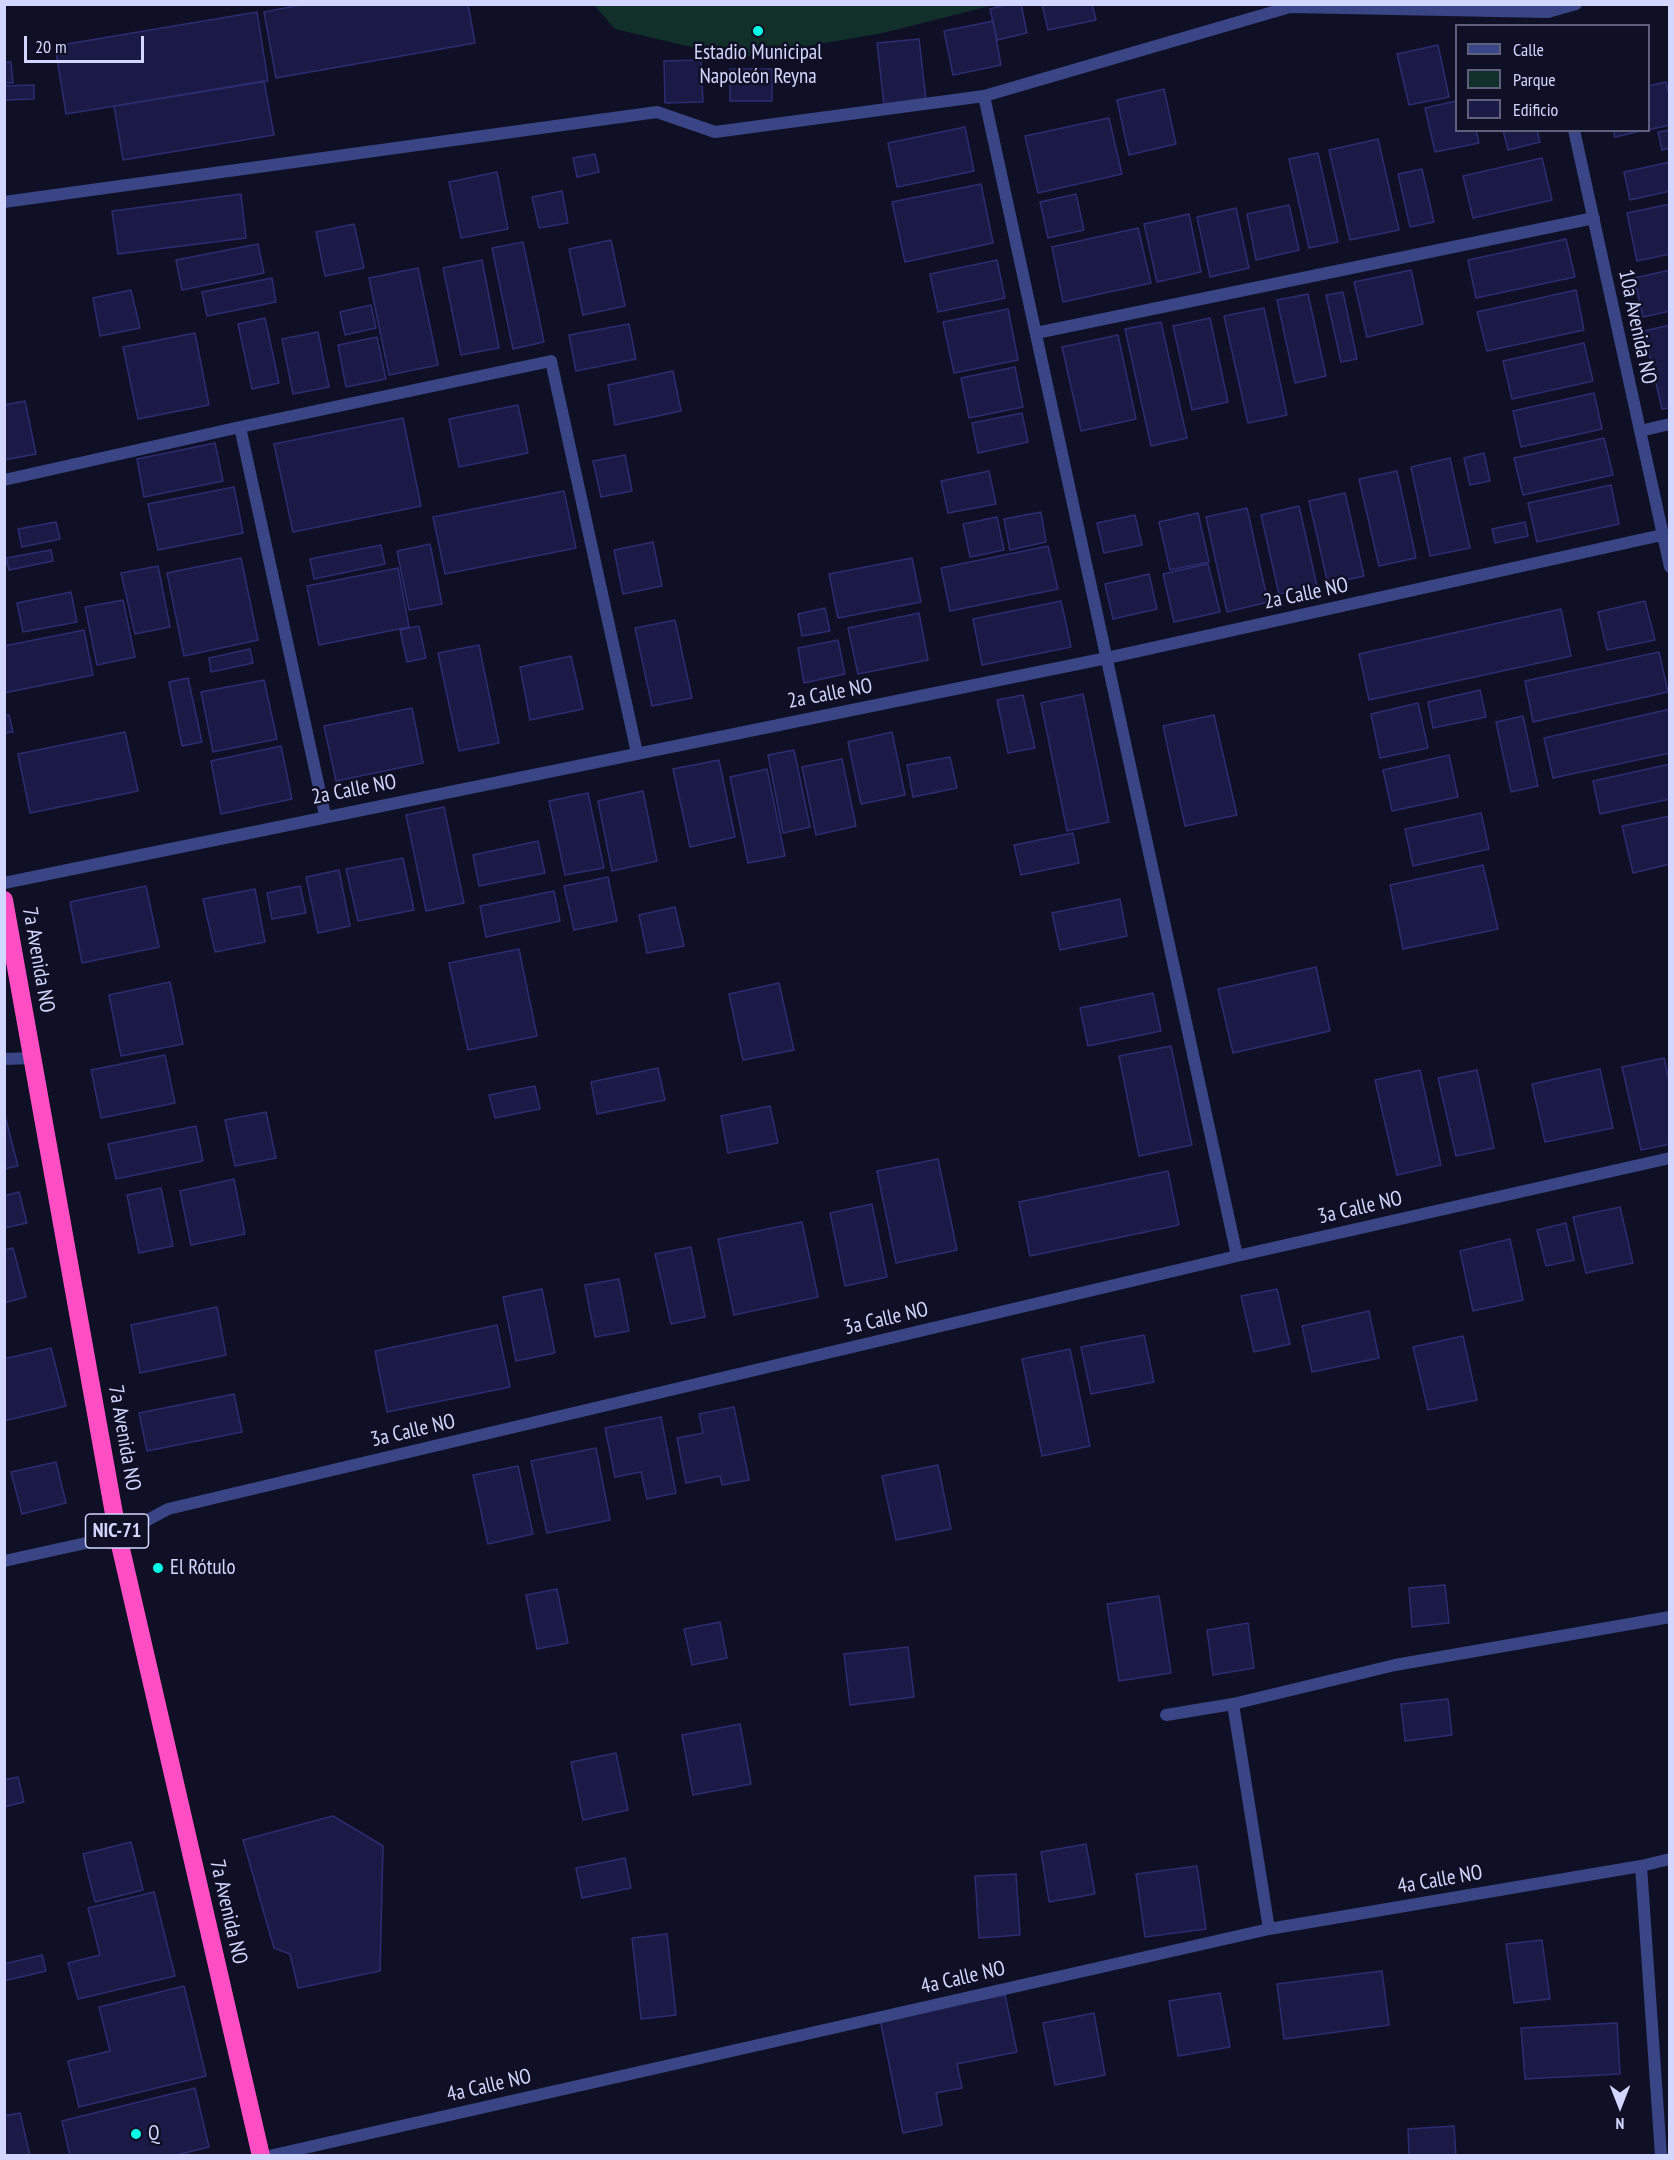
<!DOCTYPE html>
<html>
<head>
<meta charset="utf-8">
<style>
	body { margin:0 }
	#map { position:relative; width:1674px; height:2160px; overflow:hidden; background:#0f0f25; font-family:"PT Sans Narrow",sans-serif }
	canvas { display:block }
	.frame { position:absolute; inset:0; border:6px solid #d3d6ff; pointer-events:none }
	.legend { position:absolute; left:1455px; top:24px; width:195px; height:108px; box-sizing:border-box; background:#0f0f25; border:2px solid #5d5f7c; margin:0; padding:8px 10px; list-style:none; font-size:18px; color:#d3d6ff }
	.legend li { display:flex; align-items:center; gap:12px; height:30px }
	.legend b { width:30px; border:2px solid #5d5f7c }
	.north { position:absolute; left:1590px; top:2076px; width:60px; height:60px; -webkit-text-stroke:4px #0f0f25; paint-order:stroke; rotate:180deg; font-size:16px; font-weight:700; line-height:24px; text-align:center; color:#d3d6ff }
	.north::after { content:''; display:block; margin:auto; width:21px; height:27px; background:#d3d6ff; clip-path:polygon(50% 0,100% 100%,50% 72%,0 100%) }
	.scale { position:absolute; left:24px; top:36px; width:120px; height:27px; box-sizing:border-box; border:3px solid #d3d6ff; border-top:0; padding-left:8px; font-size:18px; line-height:21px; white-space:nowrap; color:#d3d6ff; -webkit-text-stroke:4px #0f0f25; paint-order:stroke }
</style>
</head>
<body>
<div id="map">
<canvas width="1674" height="2160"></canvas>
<div class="frame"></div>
<ul class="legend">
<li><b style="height:8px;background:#394585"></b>Calle</li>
<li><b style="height:16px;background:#113029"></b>Parque</li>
<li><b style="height:16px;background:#1b1a47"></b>Edificio</li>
</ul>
<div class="north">N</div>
<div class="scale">20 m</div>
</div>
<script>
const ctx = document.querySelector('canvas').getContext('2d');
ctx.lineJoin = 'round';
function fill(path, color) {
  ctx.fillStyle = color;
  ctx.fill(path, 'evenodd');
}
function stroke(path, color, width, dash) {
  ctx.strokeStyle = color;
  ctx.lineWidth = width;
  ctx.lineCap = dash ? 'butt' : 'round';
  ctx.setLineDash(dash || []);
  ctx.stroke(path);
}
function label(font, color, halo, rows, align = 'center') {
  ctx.font = font + ' "PT Sans Narrow",sans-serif';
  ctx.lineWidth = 5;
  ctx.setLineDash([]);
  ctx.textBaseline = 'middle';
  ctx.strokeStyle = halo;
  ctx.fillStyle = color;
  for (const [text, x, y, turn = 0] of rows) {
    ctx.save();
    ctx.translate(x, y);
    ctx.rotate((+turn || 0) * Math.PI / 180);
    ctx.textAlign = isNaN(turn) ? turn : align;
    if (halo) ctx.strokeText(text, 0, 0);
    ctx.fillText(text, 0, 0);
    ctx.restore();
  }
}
fill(new Path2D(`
	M594,5H994L883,33L738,58L615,29Z`), '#113029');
const building = new Path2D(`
	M306,4H468L475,43L276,78L264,12Z
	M1009,4H1021L1027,33L997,40L990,9Z
	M1042,4H1092L1096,20L1048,30Z
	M257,12L268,81L66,114L55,46Z
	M993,21L1001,65L953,75L944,31Z
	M919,39L926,100L884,105L877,43Z
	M1438,45L1449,97L1409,105L1397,54Z
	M701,60L703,102L665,103L664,61Z
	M4,62H11L13,83H4Z
	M730,69H772V101H730Z
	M264,81L274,135L123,160L114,106Z
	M1666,82L1670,99V125L1648,130V86Z
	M34,85V99L5,100L4,86Z
	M1164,89L1176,144L1129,155L1117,100Z
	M1456,101V130H1476L1479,143L1435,152L1425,108Z
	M1109,118L1122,174L1038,193L1025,136Z
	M965,127L974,171L897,187L888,143Z
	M1503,130H1537L1540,142L1508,150Z
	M1613,130H1645L1615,137Z
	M1670,130V148L1662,150L1658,132Z
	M1378,139L1399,230L1350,240L1329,150Z
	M1318,153L1338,242L1309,248L1289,159Z
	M595,154L599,172L577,177L573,158Z
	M1542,158L1552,200L1473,218L1463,176Z
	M1670,162V191L1630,200L1624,172Z
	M1422,169L1434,222L1410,227L1398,174Z
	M497,172L508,229L461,238L449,182Z
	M981,184L993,243L905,262L892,202Z
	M562,191L568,223L539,228L532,197Z
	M241,194L246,238L118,254L112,211Z
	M1076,194L1084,230L1048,238L1040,202Z
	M1670,204V254L1637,261L1627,213Z
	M1289,205L1299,250L1256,260L1247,214Z
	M1236,208L1249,268L1210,277L1197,217Z
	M1189,214L1201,272L1157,282L1144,224Z
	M354,224L364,268L325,276L316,232Z
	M1138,228L1151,283L1063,302L1052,247Z
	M1566,239L1575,277L1476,298L1468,260Z
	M611,240L625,306L583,315L569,249Z
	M523,242L544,342L513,349L492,248Z
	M258,244L264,273L182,290L176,260Z
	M482,260L499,348L461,355L443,268Z
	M997,260L1005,298L938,312L930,274Z
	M418,268L438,365L389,375L369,278Z
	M1411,270L1423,324L1367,337L1354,282Z
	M1670,270V311L1643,317L1634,278Z
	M272,278L276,302L207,316L202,292Z
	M131,290L140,328L100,336L93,298Z
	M1576,290L1584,330L1487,351L1477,312Z
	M1343,292L1357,359L1341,362L1326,295Z
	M1308,294L1326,376L1295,383L1277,300Z
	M371,305L376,328L345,335L340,312Z
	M1264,308L1287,415L1248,423L1224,316Z
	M1008,309L1018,360L954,373L943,322Z
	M265,318L279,383L252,389L238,324Z
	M1210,318L1228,402L1192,410L1173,326Z
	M1161,322L1187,438L1151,446L1125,329Z
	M629,324L636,359L576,371L569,335Z
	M1670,325V408L1662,409L1644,331Z
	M318,332L329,387L293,394L282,339Z
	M195,333L209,405L138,419L123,347Z
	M1118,335L1136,419L1081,431L1062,347Z
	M377,337L386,379L346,387L338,345Z
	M1584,343L1593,381L1512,399L1503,361Z
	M1015,367L1023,407L969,418L961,378Z
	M673,371L681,411L615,425L608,385Z
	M1594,393L1602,429L1521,447L1513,411Z
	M25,401L36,454L4,460V405Z
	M518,405L528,453L459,467L449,419Z
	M1022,413L1028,442L978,453L972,423Z
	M403,418L421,506L293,532L274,444Z
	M1604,438L1613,475L1523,495L1514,458Z
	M215,443L223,481L144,497L137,459Z
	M1484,453L1490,481L1470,485L1464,458Z
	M625,455L632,491L601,497L593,461Z
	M1450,458L1470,548L1430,556L1411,467Z
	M989,471L996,504L948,513L941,481Z
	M1397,471L1416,558L1379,566L1359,479Z
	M1611,485L1619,524L1537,542L1528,503Z
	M234,487L243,533L158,550L148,504Z
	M564,491L576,548L445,574L433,517Z
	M1345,493L1364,576L1328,584L1309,501Z
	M1299,506L1317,586L1279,594L1261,515Z
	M1247,508L1268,602L1227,612L1206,517Z
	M1041,512L1046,542L1010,550L1004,519Z
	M1198,513L1209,562L1170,570L1159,522Z
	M1135,515L1142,545L1104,553L1097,523Z
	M997,517L1004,550L970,557L963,524Z
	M56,522L60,539L22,547L18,529Z
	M1525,522L1528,536L1495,543L1492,529Z
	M653,542L662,586L623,594L614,550Z
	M430,544L442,604L409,610L397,551Z
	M381,545L385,564L314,579L310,559Z
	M1048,546L1058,589L950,611L941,568Z
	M51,550L53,561L9,570L6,558Z
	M241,558L258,640L184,656L167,573Z
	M912,558L921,602L838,618L829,574Z
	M1208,564L1220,612L1174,622L1163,574Z
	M158,566L170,627L135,634L121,573Z
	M398,568L409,627L319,645L307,586Z
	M1149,574L1157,609L1113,619L1105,584Z
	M71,592L77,622L23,632L17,603Z
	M123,600L135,657L97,665L85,607Z
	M1061,601L1071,647L982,665L973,619Z
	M1645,601L1655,640L1607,650L1598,612Z
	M825,608L830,631L802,636L798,614Z
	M1561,609L1571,656L1369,700L1359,654Z
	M919,613L928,660L858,674L848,628Z
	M675,620L692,698L652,706L635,628Z
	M419,626L426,658L407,662L400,630Z
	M84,630L93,675L4,693V646Z
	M838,640L845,674L804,683L798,648Z
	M479,645L499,743L459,751L438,653Z
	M250,649L253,663L211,672L209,658Z
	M1659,652L1668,692L1533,722L1525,681Z
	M571,656L583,709L530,720L520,667Z
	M188,678L202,742L182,746L169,682Z
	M264,680L277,739L213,752L201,692Z
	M1480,690L1486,717L1433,728L1428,702Z
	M1083,694L1109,822L1067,831L1041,703Z
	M1023,695L1035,748L1008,753L997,700Z
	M1418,703L1428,748L1380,758L1371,714Z
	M412,708L423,763L336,781L324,726Z
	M1670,709V753L1553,778L1544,738Z
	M9,715L13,732L4,733V716Z
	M1214,715L1237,815L1185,826L1163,726Z
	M1523,716L1538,786L1511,792L1496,722Z
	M125,732L138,791L30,813L18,754Z
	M892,732L905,795L861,804L848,742Z
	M281,746L292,799L221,814L211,761Z
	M794,750L810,827L783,833L768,755Z
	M1449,755L1458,797L1392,811L1383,770Z
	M950,757L957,788L913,797L907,765Z
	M842,759L856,826L816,835L802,767Z
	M719,760L735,837L690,847L673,769Z
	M1670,764V799L1600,814L1593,781Z
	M767,769L785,856L748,863L730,777Z
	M643,791L657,861L612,871L598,801Z
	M588,793L604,868L565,875L549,801Z
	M444,807L464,903L426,911L406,815Z
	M1481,813L1489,849L1413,866L1405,829Z
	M1670,816V864L1633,873L1622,826Z
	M1073,833L1079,863L1021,875L1014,845Z
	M538,841L545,873L479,886L473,855Z
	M403,858L414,910L358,921L346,869Z
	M1483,865L1498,929L1403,949L1390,885Z
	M339,870L350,926L318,933L306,877Z
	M608,877L617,921L574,930L564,886Z
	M146,886L159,947L82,963L70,902Z
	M300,886L306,913L272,919L267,893Z
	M255,889L265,942L215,952L203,899Z
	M554,891L560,921L486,937L480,906Z
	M1120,899L1127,936L1060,950L1052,913Z
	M675,907L684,946L647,953L639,915Z
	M519,949L537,1036L468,1050L449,963Z
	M1316,967L1330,1031L1233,1053L1218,989Z
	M170,982L183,1044L121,1056L109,995Z
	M779,983L794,1050L743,1060L729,994Z
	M1153,993L1161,1031L1088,1046L1080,1008Z
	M1171,1046L1192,1145L1139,1156L1119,1056Z
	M165,1055L175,1103L101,1118L91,1070Z
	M1664,1058L1670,1084V1144L1641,1150L1622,1067Z
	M658,1068L665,1100L597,1114L591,1082Z
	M1600,1069L1613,1128L1545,1142L1532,1084Z
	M1420,1070L1441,1165L1397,1175L1375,1080Z
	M1477,1070L1494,1148L1456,1156L1438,1078Z
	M535,1086L540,1109L495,1118L489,1095Z
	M770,1106L778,1143L728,1153L721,1116Z
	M4,1112L18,1166L4,1169Z
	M266,1112L276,1158L235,1166L225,1120Z
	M196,1126L203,1161L116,1179L108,1144Z
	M938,1159L957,1250L896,1263L877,1171Z
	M1168,1171L1179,1225L1030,1256L1019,1202Z
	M234,1179L245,1234L191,1245L180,1191Z
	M161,1188L173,1246L139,1253L127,1195Z
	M19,1192L27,1223L4,1228V1196Z
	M872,1204L887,1277L845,1286L830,1213Z
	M1620,1207L1633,1263L1586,1273L1573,1217Z
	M802,1222L818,1297L734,1315L718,1239Z
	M1566,1223L1574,1260L1546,1266L1537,1230Z
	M1510,1239L1523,1300L1473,1311L1460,1251Z
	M691,1247L705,1317L671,1324L655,1254Z
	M13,1248L26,1297L4,1303V1250Z
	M619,1279L629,1331L595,1337L585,1285Z
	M542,1289L555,1353L516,1361L503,1297Z
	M1277,1289L1290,1344L1254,1352L1241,1296Z
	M217,1307L226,1355L140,1373L131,1325Z
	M1369,1311L1379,1358L1312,1372L1302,1326Z
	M497,1325L510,1387L387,1412L375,1351Z
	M1144,1335L1154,1382L1091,1394L1081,1347Z
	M1463,1336L1477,1400L1428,1410L1413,1347Z
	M51,1348L66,1406L4,1421V1359Z
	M1070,1349L1090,1446L1042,1456L1022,1359Z
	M234,1394L242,1432L147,1451L139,1413Z
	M734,1407L749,1480L722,1485L720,1476L686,1483L677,1438L703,1433L699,1414Z
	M661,1417L676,1493L647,1499L641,1472L615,1477L605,1428Z
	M596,1448L610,1520L547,1533L531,1461Z
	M56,1462L66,1503L22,1514L11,1472Z
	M938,1465L951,1529L896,1540L882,1476Z
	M518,1466L533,1534L488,1544L473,1475Z
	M1445,1585L1449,1623L1412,1627L1409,1588Z
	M557,1589L568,1643L537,1649L526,1595Z
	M1159,1596L1171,1673L1119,1681L1107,1604Z
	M720,1622L727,1658L692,1665L684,1629Z
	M1248,1623L1254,1668L1213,1675L1207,1630Z
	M908,1647L914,1697L850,1705L844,1654Z
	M1448,1699L1452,1735L1405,1741L1401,1704Z
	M740,1724L751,1784L693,1795L682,1735Z
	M616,1753L628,1810L583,1820L571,1762Z
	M18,1777L24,1802L4,1807V1780Z
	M333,1816L383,1846L380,1971L298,1988L290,1954L274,1948L243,1840Z
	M131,1842L143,1890L95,1902L83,1854Z
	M1086,1844L1095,1894L1049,1902L1041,1852Z
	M625,1858L631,1888L582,1898L576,1868Z
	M1197,1866L1206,1929L1145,1937L1136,1874Z
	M1016,1874L1020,1935L979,1938L975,1876Z
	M154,1892L175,1976L78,1999L68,1963L100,1955L88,1908Z
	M667,1934L676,2015L641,2019L632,1938Z
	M1542,1940L1550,1999L1514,2003L1506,1944Z
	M42,1955L46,1971L4,1981V1964Z
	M1382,1971L1389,2025L1284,2039L1277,1984Z
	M184,1986L206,2076L79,2107L68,2061L110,2051L99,2007Z
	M1220,1993L1230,2047L1178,2056L1169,2001Z
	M1005,1995L1017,2052L957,2064L962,2088L936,2093L942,2125L903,2133L880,2019Z
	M1094,2013L1105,2075L1055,2085L1043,2023Z
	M1617,2023L1620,2074L1525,2079L1521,2028Z
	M195,2088L209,2147L173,2156H70L62,2121Z
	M20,2113L30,2156H4V2116Z
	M1454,2126L1456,2156H1409L1408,2129Z`);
fill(building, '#1b1a47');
stroke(building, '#2d2c73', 1.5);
stroke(new Path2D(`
	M4,202L657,112L715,132L984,96`), '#394585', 12);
stroke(new Path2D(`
	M1574,130L1670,567
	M1036,333L1594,218
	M240,427L325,815
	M1640,431L1670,424
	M4,480L240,427L551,361L637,753
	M4,883L1107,658L1662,535
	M4,1059L33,1058
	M1237,1256L984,96L1290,7L1548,12L1576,4
	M4,1561L118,1536L168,1509L1237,1256L1670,1158
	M1233,1704L1269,1929
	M1166,1715L1233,1704L1395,1665L1670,1617
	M1641,1866L1661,2156
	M269,2156L1269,1929L1641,1866L1670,1859`), '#394585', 12);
stroke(new Path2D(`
	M4,900L118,1536L261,2156`), '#ff4ec4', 18);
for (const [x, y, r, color] of [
	[758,31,6,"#00fee7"],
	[158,1568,6,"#00fee7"],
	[136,2134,6,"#00fee7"]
]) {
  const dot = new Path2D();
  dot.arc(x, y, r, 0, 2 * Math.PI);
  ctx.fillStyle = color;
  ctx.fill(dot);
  stroke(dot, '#0f0f25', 2);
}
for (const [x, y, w] of [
	[117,1531,63]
]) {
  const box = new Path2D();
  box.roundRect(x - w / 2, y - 17, w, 34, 4.5);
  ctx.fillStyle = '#0f0f25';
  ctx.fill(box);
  stroke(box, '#d3d6ff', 1.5);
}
label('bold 20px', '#d3d6ff', null, [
	["NIC-71",117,1531]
]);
label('21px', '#d3d6ff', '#0f0f25', [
	["Estadio Municipal",758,53,"center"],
	["Napoleón Reyna",758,77,"center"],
	["El Rótulo",170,1568],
	["Q",148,2134]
], 'left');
label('21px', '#d3d6ff', '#0f0f25', [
	["10a Avenida NO",1637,327,78],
	["2a Calle NO",1306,594,-12],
	["2a Calle NO",830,694,-11],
	["2a Calle NO",354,790,-11],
	["7a Avenida NO",38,960,80],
	["3a Calle NO",1360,1208,-13],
	["3a Calle NO",886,1319,-13],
	["3a Calle NO",413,1431,-13],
	["7a Avenida NO",124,1438,80],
	["4a Calle NO",1440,1880,-10],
	["7a Avenida NO",228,1912,77],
	["4a Calle NO",963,1978,-13],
	["4a Calle NO",489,2086,-13]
]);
</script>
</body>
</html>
